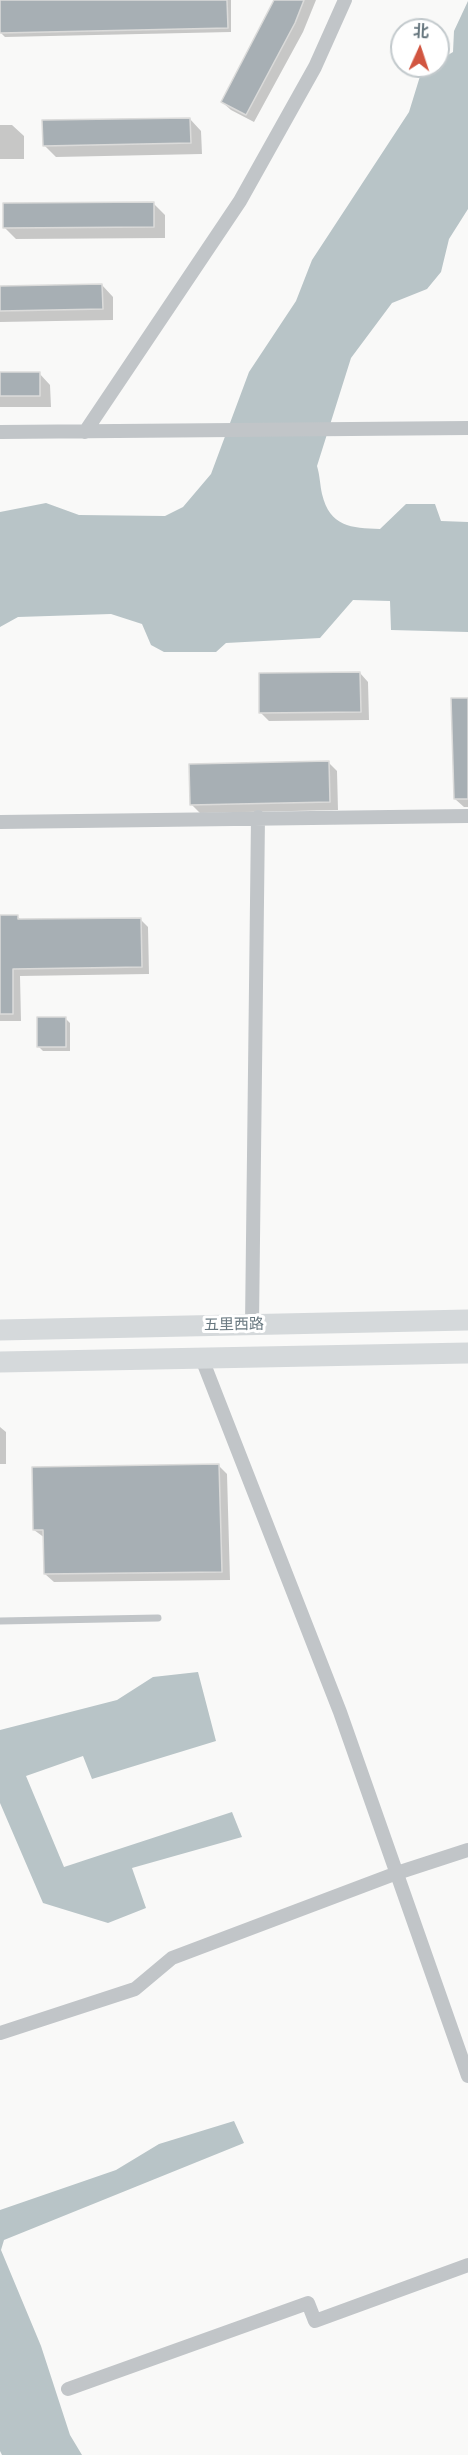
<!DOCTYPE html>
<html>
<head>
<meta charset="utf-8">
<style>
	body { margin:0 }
	#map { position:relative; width:468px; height:2455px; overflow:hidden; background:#f9f9f8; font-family:"Fira Sans","Noto Sans SC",sans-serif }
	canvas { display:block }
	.north { position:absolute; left:390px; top:18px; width:60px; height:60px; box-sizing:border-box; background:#fff; border:2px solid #c2c9cc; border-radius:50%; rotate:3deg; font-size:16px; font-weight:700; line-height:24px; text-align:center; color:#67777f }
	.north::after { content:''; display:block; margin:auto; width:21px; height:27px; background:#d15540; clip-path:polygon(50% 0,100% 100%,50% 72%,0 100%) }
</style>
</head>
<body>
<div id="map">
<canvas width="468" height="2455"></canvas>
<div class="north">北</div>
</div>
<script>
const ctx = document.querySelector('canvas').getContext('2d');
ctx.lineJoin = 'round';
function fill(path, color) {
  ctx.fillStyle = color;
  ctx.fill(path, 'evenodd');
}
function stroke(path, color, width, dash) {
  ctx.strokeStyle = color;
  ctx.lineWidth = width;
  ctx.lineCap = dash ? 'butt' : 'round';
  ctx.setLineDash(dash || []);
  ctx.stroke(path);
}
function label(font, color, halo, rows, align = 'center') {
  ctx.font = font + ' "Fira Sans","Noto Sans SC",sans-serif';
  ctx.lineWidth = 6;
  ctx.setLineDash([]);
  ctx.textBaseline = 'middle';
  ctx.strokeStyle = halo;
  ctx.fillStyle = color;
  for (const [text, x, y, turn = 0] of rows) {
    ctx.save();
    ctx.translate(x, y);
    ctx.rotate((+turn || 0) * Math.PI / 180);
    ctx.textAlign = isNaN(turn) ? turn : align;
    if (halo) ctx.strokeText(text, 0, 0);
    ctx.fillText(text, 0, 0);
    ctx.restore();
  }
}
fill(new Path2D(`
	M468,1V209L449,239L441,272L427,289L392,303L351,358L317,466C320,476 320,485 322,494C330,527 351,528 380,529L406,504H435L441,521L468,522V632L391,630L390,601L353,600L320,638L226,643L216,652H164L151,645L142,624L111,614L18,617L0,627V512L46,503L79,515L165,516L183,507L211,474L249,372L296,301L312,260L409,112L421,73L431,66H438V61L453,52L454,31Z
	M198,1672L216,1741L92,1779L83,1756L26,1776L64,1867L232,1812L242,1837L132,1868L146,1908L108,1923L43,1903L0,1803V1730L117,1700L153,1677Z
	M234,2121L244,2143L4,2240L1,2250L41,2346L70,2435L82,2455H2L0,2451V2210L116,2170L159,2144Z`), '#b8c4c7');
fill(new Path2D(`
	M0,0H231V32L5,37L0,32Z
	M275,0H316L303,32L254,122L231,110L222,102Z
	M190,119L201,131L202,154L56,157L44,145Z
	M0,125H12L24,136V159H0Z
	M153,203L165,215V238L16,239L5,228Z
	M102,285L113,297V320L0,322V287Z
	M39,373L50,385L51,407H0V374Z
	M360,673L368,682L369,720L269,721L260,712Z
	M468,699V807H464L455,799Z
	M329,763L337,771L338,810L200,813L191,804Z
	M0,917H18L22,921L140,919L148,927L149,974L20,976L21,1021H0Z
	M65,1018L70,1023V1051H43L39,1047Z
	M0,1427L6,1432V1464H0Z
	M219,1466L227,1474L230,1580L54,1582L45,1574V1538L34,1530Z`), '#0003');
const building = new Path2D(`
	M0,0H227L228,28L0,33Z
	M274,0H304L295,23L246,115L221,102Z
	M190,118L191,143L43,146L42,120Z
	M154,202V227L3,228V203Z
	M102,284L103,309L0,311V286Z
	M0,372H40V396H0Z
	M360,672L361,712L259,713V673Z
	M451,698H468V799H454Z
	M329,761L330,802L190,805L189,764Z
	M0,915H18V919L141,918L142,967L13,969V1014H0Z
	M37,1017H66V1047H37Z
	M219,1464L222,1572L44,1574L43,1530H33L32,1467Z`);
fill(building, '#a7afb4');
stroke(building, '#dbdbda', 1.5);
stroke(new Path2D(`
	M0,1621L158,1618`), '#c1c5c8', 7);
stroke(new Path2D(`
	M0,432L468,428
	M85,432L240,201L315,67L345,0
	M0,822L468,816
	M252,1324L258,817
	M202,1359L340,1712L468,2076
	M0,2033L135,1989L172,1958L397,1873L468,1850
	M68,2389L308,2303L315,2321L468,2265`), '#c1c5c8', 14);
stroke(new Path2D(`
	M0,1330L468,1320
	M0,1362L468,1353`), '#d5d9db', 21);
label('15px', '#67777f', '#fff', [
	["五里西路",234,1325,-1]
]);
</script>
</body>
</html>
